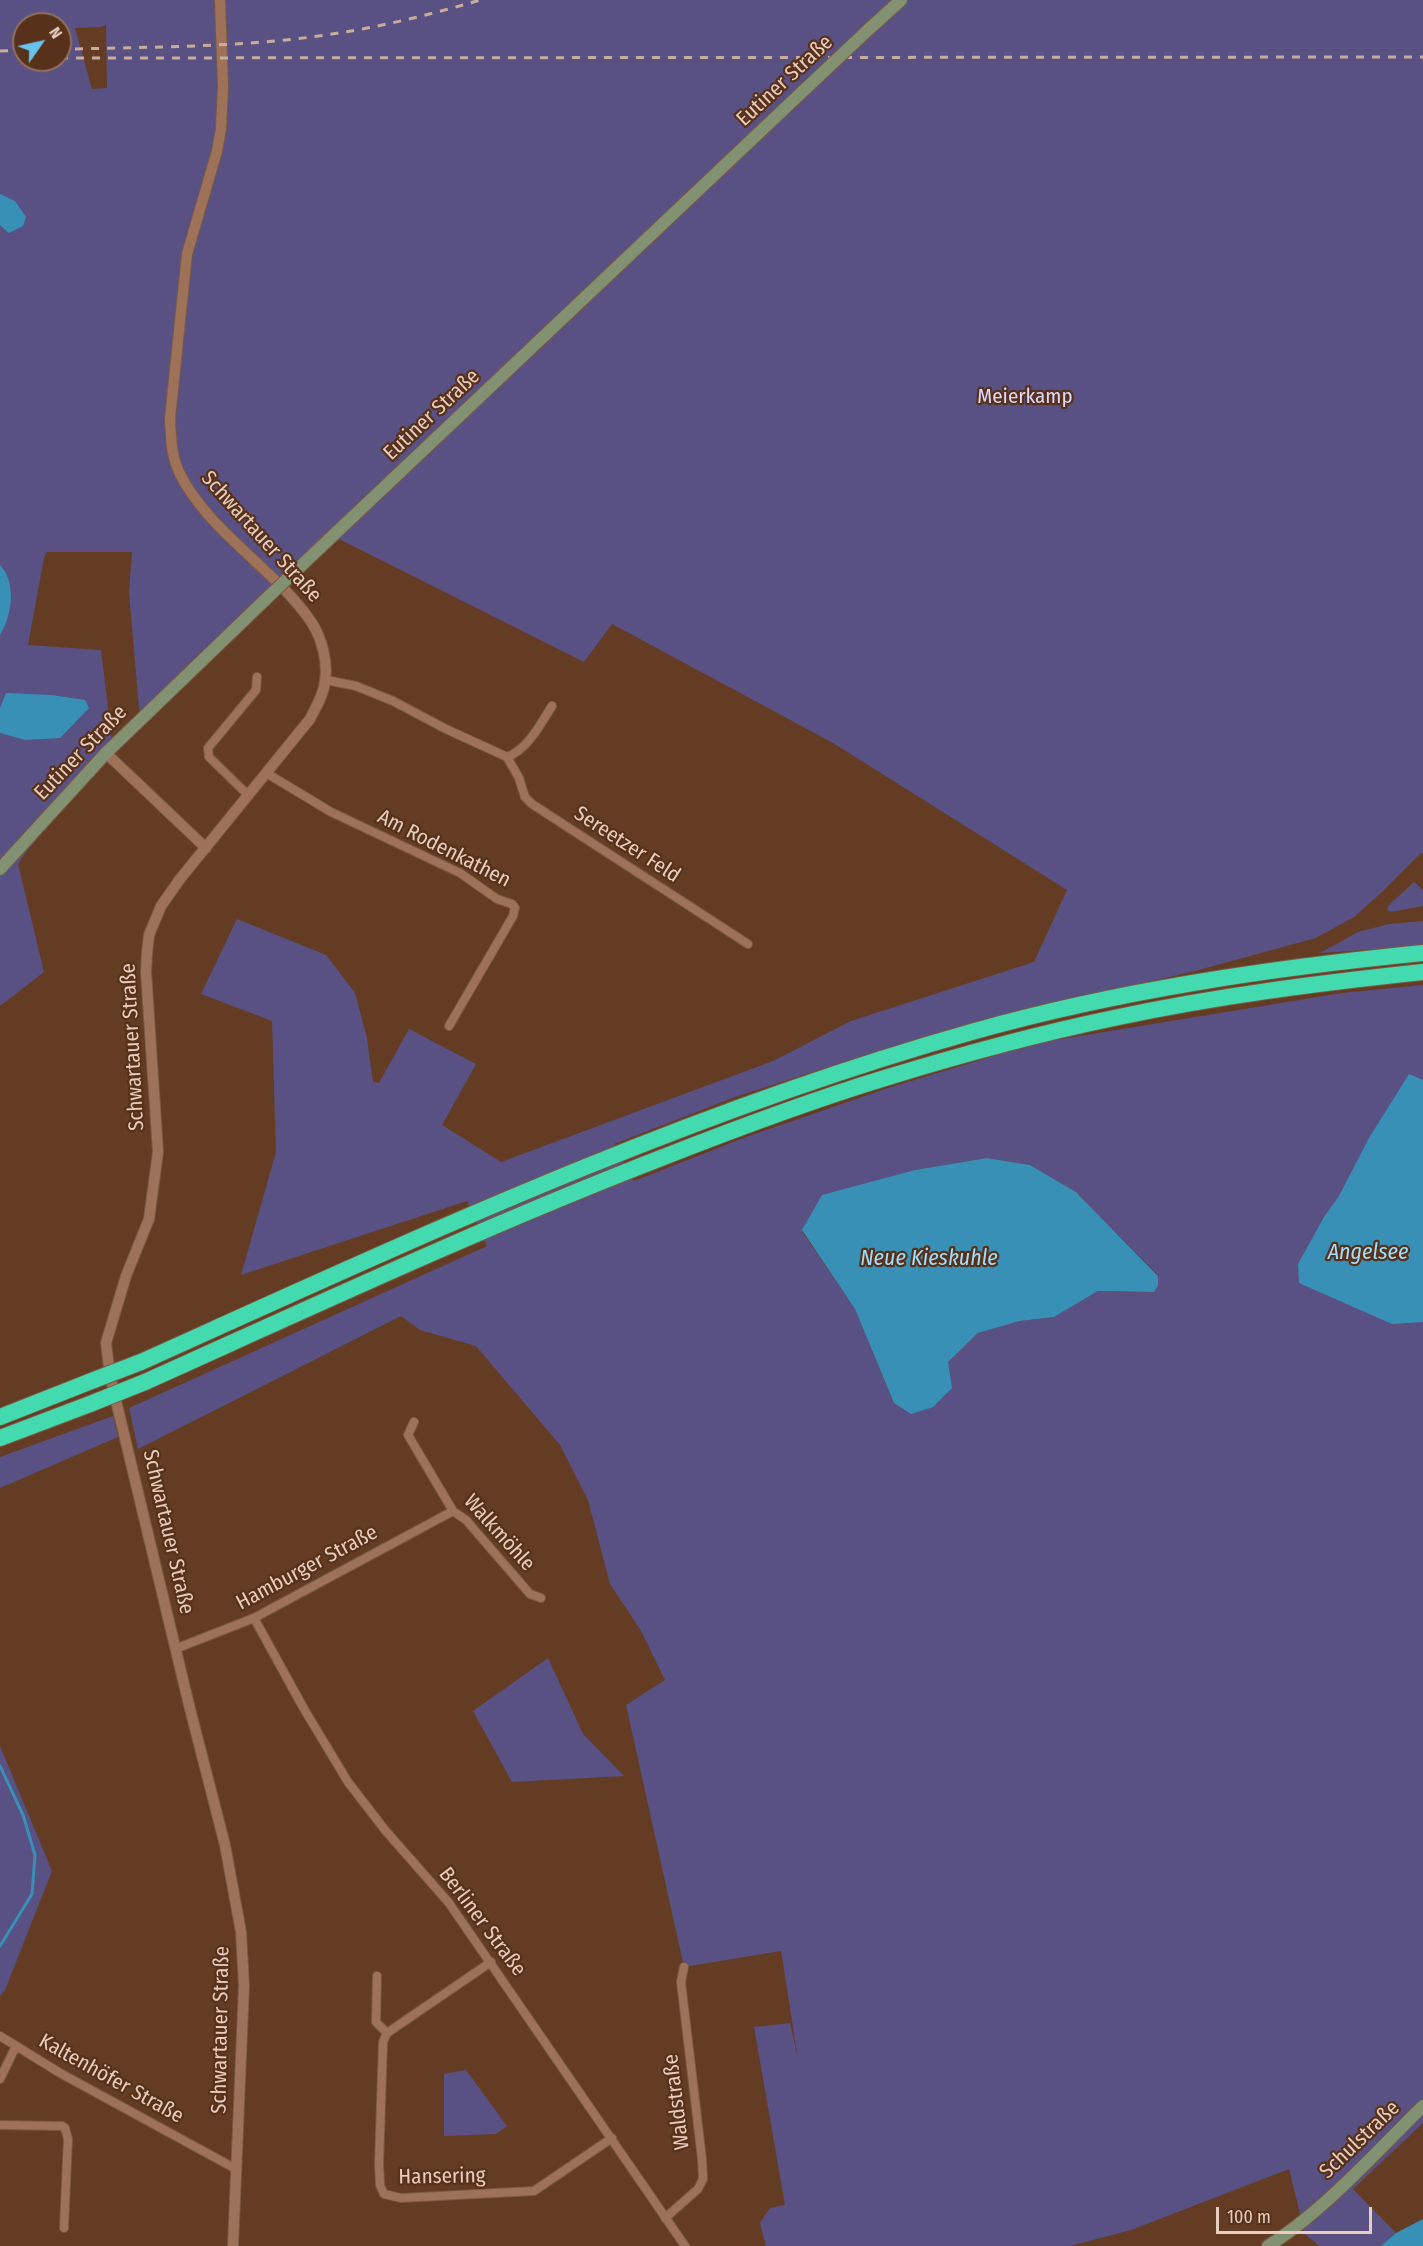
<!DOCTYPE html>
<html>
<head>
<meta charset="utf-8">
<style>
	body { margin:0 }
	#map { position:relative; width:1423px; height:2246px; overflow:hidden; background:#643c24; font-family:"Fira Sans Condensed",sans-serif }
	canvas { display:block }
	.north { position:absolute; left:12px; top:12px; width:60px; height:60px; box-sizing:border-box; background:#58311a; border:2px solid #916f5c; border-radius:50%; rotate:56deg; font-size:16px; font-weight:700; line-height:24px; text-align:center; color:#e6cdbf }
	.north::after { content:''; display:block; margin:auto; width:21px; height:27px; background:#67c4ef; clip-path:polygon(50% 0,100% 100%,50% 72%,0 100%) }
	.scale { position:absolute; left:1216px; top:2207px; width:156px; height:27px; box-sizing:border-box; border:3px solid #e6cdbf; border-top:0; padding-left:8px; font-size:18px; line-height:21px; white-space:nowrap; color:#e6cdbf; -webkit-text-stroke:4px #58311a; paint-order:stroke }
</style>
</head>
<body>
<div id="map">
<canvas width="1423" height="2246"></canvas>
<div class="north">N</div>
<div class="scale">100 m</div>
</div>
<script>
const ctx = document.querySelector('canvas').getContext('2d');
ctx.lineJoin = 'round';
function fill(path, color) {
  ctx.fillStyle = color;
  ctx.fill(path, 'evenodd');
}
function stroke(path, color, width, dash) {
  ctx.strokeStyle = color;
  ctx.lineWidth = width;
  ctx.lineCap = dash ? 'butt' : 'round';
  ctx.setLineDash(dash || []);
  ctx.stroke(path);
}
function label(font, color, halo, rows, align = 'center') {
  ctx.font = font + ' "Fira Sans Condensed",sans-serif';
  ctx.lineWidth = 4.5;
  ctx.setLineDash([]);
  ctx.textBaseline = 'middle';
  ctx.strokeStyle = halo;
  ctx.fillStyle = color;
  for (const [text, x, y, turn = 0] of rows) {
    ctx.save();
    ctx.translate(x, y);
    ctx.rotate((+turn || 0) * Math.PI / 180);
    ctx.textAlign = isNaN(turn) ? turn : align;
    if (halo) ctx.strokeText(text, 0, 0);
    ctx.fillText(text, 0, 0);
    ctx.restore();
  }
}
fill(new Path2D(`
	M0,0H1423V853L1420,854L1382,892L1354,917L1316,938L1195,971L1041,1007L890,1047L735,1097L614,1144L634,1181L746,1137L891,1087L1037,1043L1342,993L1423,985V2123L1353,2189L1396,2233L1381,2246H1319L1305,2234L1289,2169L1131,2230L1070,2246H766L760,2223L770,2208L785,2205L754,2027L790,2023L798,2059L803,2058L798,2059L781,1951L684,1967L626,1705L665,1680L640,1629L610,1584L588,1500L560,1445L476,1346L420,1330L401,1316L138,1449L129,1408L487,1246L467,1201L241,1275L276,1152L272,1021L201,994L237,919L326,955L355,993L367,1038L373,1082L379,1083L409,1029L476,1064L442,1125L501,1162L773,1061L851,1021L1034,962L1067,890L833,743L612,624L584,662L333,536L140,720L129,592L132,552H47L44,558L28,645L101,650L113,749L26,852L18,864L44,972L0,1006V733L26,740L0,708ZM24,24H60V60H24ZM106,25L107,88L92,89L75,28L101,27ZM987,1158L1030,1165L1076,1192L1158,1275L1154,1292L1098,1291L1054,1317L1020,1321L978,1333L948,1362L894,1403L855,1309L802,1231L915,1170Z
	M1414,882L1423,890V906L1391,912L1387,910L1388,906Z
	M1423,921V946L1320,953L1358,932L1389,924Z
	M113,1416L118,1437L0,1488V1457Z
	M548,1658L583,1734L624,1776L512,1782L473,1711Z
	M0,1746L52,1871L5,1990L0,1996Z
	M466,2070L507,2126L496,2134L444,2136V2074Z`), '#595183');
fill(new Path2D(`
	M0,194L15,201L26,217L23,226L9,233L0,225Z
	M0,565C17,583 12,615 0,635Z
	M6,693L51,695L85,700L89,708L60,738L25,740L0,733V708Z
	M1409,1074L1423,1080V1322L1392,1324L1299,1283L1298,1264L1324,1217L1339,1196L1369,1138Z
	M987,1158L1030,1165L1076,1192L1158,1276V1285L1154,1292L1098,1291L1054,1317L1020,1321L978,1333L948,1362L952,1388L933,1407L911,1414L894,1403L855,1309L802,1230L822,1195L915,1170Z
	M1423,2219V2246H1381L1396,2233Z`), '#3990b6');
stroke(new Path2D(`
	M0,1766L23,1815L35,1855L32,1894L0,1946`), '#3990b6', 3);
const minor = new Path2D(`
	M326,680L356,686L393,701L446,729L507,757L519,778L525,797L532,804L748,944
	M507,757C528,749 540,725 552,706
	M268,774L331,812L460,873L497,899L512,904L515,908L513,916L449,1026
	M249,796L209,757L208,748L256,690L257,677
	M414,1422L408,1435L453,1511L466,1520L530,1594L541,1598
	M254,1618L304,1709L348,1782L385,1830L449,1903L685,2246
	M175,1649L254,1618L453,1511
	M491,1962L387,2033L383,2042L379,2164L380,2185L384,2194L401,2198L534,2191L612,2138
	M377,1976L376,2022L387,2033
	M0,2036L60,2073L236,2169
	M0,2079L16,2046
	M0,2125L62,2126L65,2128L68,2139L64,2228
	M665,2218L698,2189L703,2179L702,2159L681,1982L684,1967`);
const tertiary = new Path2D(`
	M220,0L223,86L221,129L217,151L187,254L170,418C171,437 171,455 179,472C208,532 276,569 312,623C322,639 328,662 325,681C324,694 316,707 310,719L180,879L161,906L149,935L147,953L146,972L158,1152L149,1219L126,1276L106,1343L110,1376L190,1709L225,1845L241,1932L244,1986L233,2246
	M106,753L206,848`);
const secondary = new Path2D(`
	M868,30L901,0
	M304,563L800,94
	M0,869L106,753L267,598
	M1268,2246C1323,2212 1376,2152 1423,2106`);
const motorway = new Path2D(`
	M141,1362C414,1239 686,1112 975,1031C1121,990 1272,968 1423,953
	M145,1382C316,1305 486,1226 661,1158C735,1129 809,1101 885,1078C960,1055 1037,1034 1114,1018C1216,996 1320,983 1423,972
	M0,1417L94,1380
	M0,1438L90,1404`);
stroke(minor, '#7a5943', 10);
stroke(tertiary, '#7a5943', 12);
stroke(secondary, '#7a5943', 14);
stroke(motorway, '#7a5943', 18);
stroke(minor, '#9e7259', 8);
stroke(tertiary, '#9e7259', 10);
stroke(secondary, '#839173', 12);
stroke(motorway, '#44dab0', 16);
stroke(new Path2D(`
	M75,49C149,47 222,47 295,39C358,32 420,18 480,0
	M0,51L24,50
	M60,58L1423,57`), '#c9ac9c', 3, [8, 8]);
const secondaryBridge = new Path2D(`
	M800,94L868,30
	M267,598L304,563`);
const motorwayBridge = new Path2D(`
	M94,1380L141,1362
	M90,1404L145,1382`);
stroke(secondaryBridge, '#7a5943', 14, []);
stroke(motorwayBridge, '#7a5943', 18, []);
stroke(secondaryBridge, '#839173', 12);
stroke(motorwayBridge, '#44dab0', 16);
label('21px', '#e6cdbf', '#58311a', [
	["Eutiner Straße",785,81,-43],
	["Eutiner Straße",432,415,-43],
	["Schwartauer Straße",261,537,48],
	["Eutiner Straße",81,753,-46],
	["Sereetzer Feld",627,845,33],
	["Am Rodenkathen",444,849,27],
	["Schwartauer Straße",133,1047,-93],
	["Schwartauer Straße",168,1532,77],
	["Walkmöhle",499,1533,48],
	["Hamburger Straße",307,1568,-28],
	["Berliner Straße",482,1922,53],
	["Schwartauer Straße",221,2030,-89],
	["Kaltenhöfer Straße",111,2079,29],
	["Waldstraße",677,2102,-97],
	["Schulstraße",1360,2140,-44],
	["Hansering",442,2177,-1]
]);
label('21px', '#ddd9ff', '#58311a', [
	["Meierkamp",1025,397]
]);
label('italic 22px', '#9fdfff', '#58311a', [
	["Angelsee",1368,1253],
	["Neue Kieskuhle",929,1259]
]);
</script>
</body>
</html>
